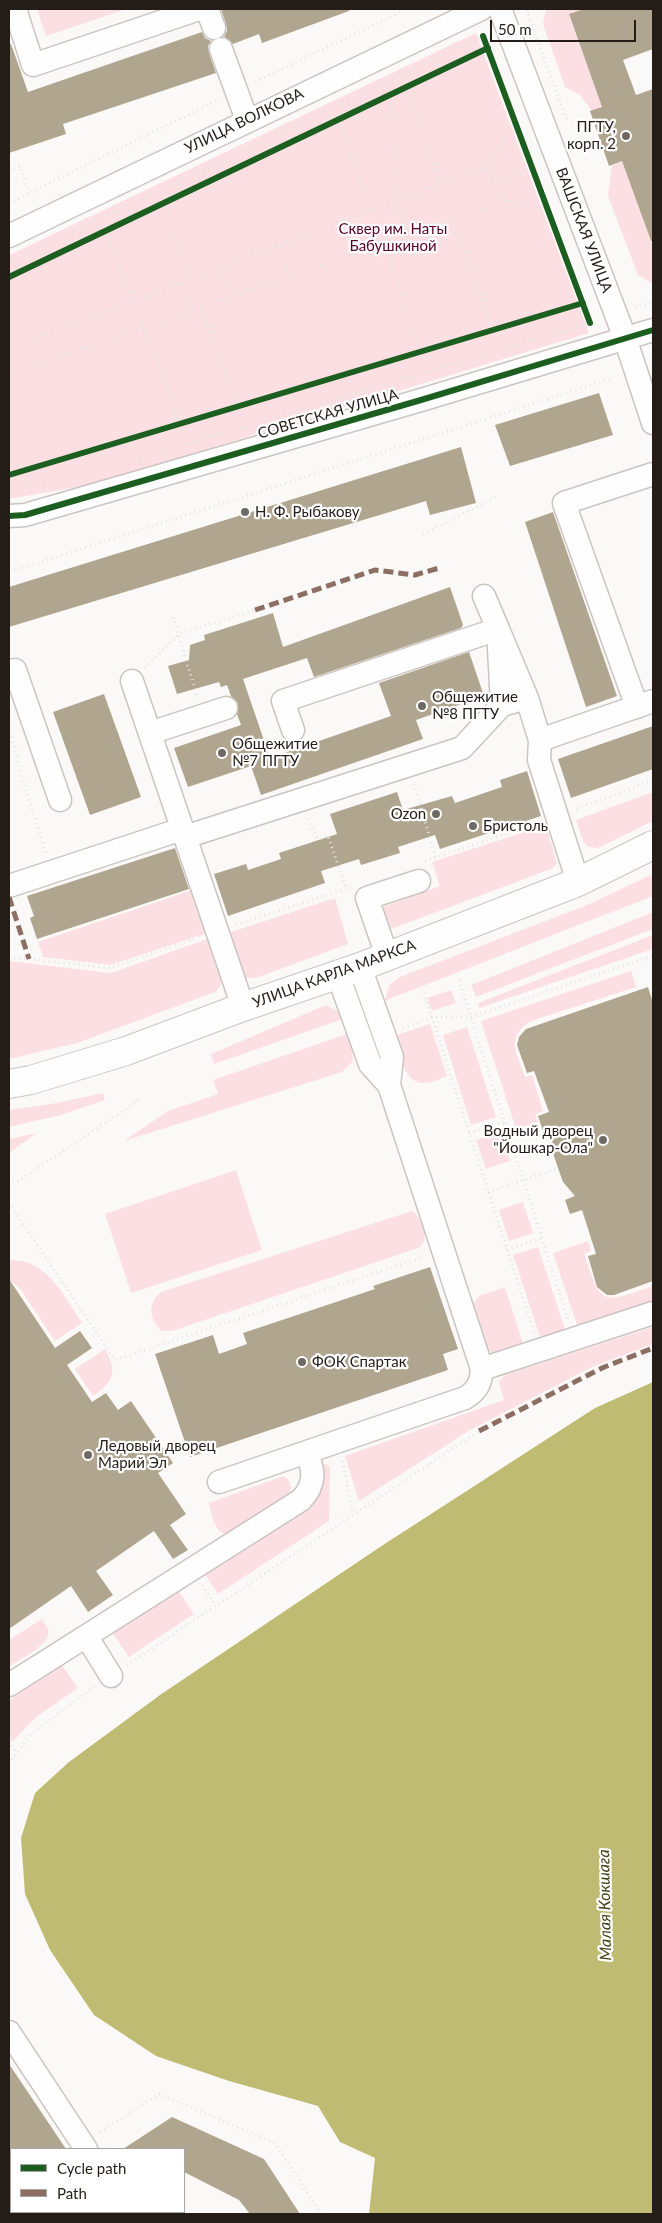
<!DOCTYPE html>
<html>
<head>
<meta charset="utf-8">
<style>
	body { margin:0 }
	#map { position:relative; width:662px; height:2223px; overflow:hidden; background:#fbf9f7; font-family:Lato,sans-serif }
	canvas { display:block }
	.frame { position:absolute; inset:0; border:10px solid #241c16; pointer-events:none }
	.legend { position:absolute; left:10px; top:2148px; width:175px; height:65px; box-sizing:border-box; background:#fff; border:1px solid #a7a4a2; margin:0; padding:6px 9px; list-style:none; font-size:15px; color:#241c16 }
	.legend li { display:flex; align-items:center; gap:10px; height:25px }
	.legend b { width:25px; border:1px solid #a7a4a2 }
	.scale { position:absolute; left:490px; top:20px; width:146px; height:22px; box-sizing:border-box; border:2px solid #241c16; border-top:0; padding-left:6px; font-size:15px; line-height:18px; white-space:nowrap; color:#241c16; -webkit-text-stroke:4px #fff; paint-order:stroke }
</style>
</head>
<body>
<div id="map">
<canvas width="662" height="2223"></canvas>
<div class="frame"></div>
<ul class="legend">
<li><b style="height:6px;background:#1b5e20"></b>Cycle path</li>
<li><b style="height:6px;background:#8d6e63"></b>Path</li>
</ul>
<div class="scale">50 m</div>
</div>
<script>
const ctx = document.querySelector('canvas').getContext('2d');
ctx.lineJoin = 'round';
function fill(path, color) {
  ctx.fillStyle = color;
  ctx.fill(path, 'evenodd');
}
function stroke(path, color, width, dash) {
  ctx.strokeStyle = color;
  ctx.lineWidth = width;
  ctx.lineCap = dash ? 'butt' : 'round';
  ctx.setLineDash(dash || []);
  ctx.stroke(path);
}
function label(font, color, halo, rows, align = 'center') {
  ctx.font = font + ' Lato,sans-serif';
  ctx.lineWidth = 4.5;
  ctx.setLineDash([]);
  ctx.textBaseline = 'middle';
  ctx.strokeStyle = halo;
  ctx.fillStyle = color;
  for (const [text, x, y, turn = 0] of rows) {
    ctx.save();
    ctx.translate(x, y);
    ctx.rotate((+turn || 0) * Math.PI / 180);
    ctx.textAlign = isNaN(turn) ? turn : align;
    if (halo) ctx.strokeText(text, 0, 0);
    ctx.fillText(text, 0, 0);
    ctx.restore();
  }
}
fill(new Path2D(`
	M37,9H127L46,36Z
	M546,9H584L569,15L602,107L592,111L580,95L565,87L543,24Z
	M476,33L589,333L89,485L9,499V255Z
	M622,161L653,247V284L638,275L608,196L612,165Z
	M653,792V821L598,848L588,847L583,841L576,820Z
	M546,825L557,864L551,869L391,929L381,926L378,913L383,907L440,886L432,862Z
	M653,874V896L384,1001L390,984L400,977L587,905Z
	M195,889L210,932L110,965L43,957L38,942Z
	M335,898L348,944L256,978H247L241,974L225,934Z
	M653,912V929L476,997L471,985Z
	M653,935V949L479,1008L478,1003Z
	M210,938L222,980L220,987L215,992L77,1043L9,1059V961L111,973Z
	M631,971L636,987L531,1021C505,1037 517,1053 525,1077L532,1075L543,1111L535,1114L538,1122L516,1129L481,1021Z
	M451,990L456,1003L432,1011L427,998Z
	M326,1005L341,1013L343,1019L214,1064L211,1054Z
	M430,1024L447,1076C440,1079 432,1083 424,1083C403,1084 399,1051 394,1036Z
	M467,1027L496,1117L471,1125L443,1035Z
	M347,1034L352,1048L353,1061L342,1072L124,1141L168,1111L218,1094L213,1080Z
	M103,1093L105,1100L61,1115L9,1127V1110L57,1103Z
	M501,1132L510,1161L486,1169L476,1140Z
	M37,1133L9,1153V1139Z
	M236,1170L262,1250L131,1293L105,1214Z
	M523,1202L533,1233L509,1241L499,1210Z
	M412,1211C423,1219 431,1241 418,1248L172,1331H162C149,1321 147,1302 161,1292Z
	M588,1241L591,1251L584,1254C602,1308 602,1303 653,1286V1304L578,1328L553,1253Z
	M538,1247L566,1332L541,1340L513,1255Z
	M9,1260C48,1259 63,1295 82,1323L55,1341L21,1290L14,1283L9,1282Z
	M505,1287L524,1347L494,1354L486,1349L472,1305L479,1296Z
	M653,1327V1344L592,1367L470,1430L359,1501L345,1456L504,1400L499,1382L505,1375Z
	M105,1349C118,1373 114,1381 93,1396L75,1369Z
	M326,1464L330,1467L329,1521L218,1594L204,1573L318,1498L321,1466Z
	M283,1476L289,1480L291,1488L288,1496L228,1536C214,1531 212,1517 209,1503Z
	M178,1590L194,1614L129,1657L113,1634Z
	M42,1619C43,1622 47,1626 48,1629C53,1644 19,1660 9,1666V1640Z
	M61,1664L78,1688L35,1718L12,1742L9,1736V1699L10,1700Z`), '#fbdfe3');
fill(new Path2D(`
	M653,1382V2214H369L375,2158L340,2142L318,2106L229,2081L156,2056L94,2015L50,1950L25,1894L21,1838L35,1793L69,1762L160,1695L383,1545L595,1408Z`), '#c0bb72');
fill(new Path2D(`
	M221,9H349V11L262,43L259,34L233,44L224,36L227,31L226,24Z
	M584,9H653V49L623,60L636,95L653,89V241H651L622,161L609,166L590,111L602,107L569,14Z
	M202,32L205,38L211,41L208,46L209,53L216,73L63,124L66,134L9,153V45L11,44L28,92Z
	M599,393L613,435L510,466L495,425Z
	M461,447L476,503L430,515L426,501L9,627V587Z
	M553,512L617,696L586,707L525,522Z
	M450,587L463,625L461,628L314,677L307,658L243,679L270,758L391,716L379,683L469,652L484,696L416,720L423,739L261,795L251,766L188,787L174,748L241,725L237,714L238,703L231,696L227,685L221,687L219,682L177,694L168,666L189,660L190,645L205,640L204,635L273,613L283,647Z
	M104,694L141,797L90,815L53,712Z
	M653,726V769L571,798L558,759Z
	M527,771L541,816L440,849L435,835L398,847L400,853L361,865L359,859L321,871L325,883L228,916L214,874L246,864L248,870L281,859L279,853L337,834L330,814L397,792L403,810L452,796L455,803L502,787L500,780Z
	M175,848L189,889L37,939L30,918L34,916L27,896Z
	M648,987L653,1003V1281L614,1295H607L597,1287L588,1256L596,1254L582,1210L570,1214L565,1200L575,1196L563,1182L558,1168L552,1150L553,1128L543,1131L538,1116L549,1112L534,1071L527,1073L517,1045L519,1037L526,1029Z
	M430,1267L458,1349L443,1354L448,1370L190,1457L155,1354L213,1335L219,1354L247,1344L243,1333L375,1289L373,1286Z
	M9,1279L55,1348L80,1331L92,1348L67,1365L92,1402L106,1393L118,1410L131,1401L173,1463L158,1473L186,1514L170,1525L188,1550L173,1559L154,1531L96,1571L113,1595L88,1612L71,1586L9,1629Z
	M9,2064L66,2149H9Z
	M172,2117L264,2159L300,2214H250L239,2200L184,2172V2149H123Z`), '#b0a58e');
const minor = new Path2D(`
	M15,9L33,65L199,9
	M207,9L214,28
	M500,9L625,338L653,423
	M221,49L247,120
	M9,236L481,9
	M9,516L25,515L421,400L653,330
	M484,596L498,629L502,705
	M15,670L60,800
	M132,681L243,1007
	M637,707L564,503L653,474
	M293,730L283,701L498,629L527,698L540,740L539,760L578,882
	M150,733L226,708
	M540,740L653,701
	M185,837L462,748L502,705L527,698
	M9,886L182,829
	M387,956L367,898L419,881
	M360,967L392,1057L389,1085
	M482,1369L653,1313
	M219,1482L465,1398C477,1391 481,1383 482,1369L389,1085L370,1064L338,975
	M87,1637L111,1676
	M9,1685L301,1500C316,1484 314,1471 307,1452
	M9,2032L86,2149
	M71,2214L74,2212`);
const major = new Path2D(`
	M9,1084L31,1080L126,1051L243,1007L360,967L578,882L653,845`);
stroke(minor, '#cbc5c2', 25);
stroke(major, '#cbc5c2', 30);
stroke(new Path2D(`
	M533,9L527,12L568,123
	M255,82L407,9
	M406,88L440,183
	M392,94L396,201L408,235
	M338,120L371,210
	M518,128C470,164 487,213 547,207
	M9,170L20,166L29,193
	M492,183L533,168
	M9,203L218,100
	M162,204L190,279
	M356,216L368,249
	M453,219L493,330
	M106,231L180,424
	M383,243L421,351
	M277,246L289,277
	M9,262L483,36L590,323L140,458
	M220,268L231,297
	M181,283L192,311
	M635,307L653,302
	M201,308L238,406
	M9,348L490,165
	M9,375L505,200
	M9,479L11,488
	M9,488L81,475
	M423,534L498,496
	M9,572L610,379
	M173,617L197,696
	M145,668L179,634L255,610
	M9,727L21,774L46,854
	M414,784L436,858
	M577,809L653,780
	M308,819L317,839L328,836L346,888
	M425,861L538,823
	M236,925L351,887
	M9,957L110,968L199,937
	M459,980L568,1319
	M424,993L534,1332
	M403,1028L432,1017H471L653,956
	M469,1133L505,1122
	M9,1187L142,1098
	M488,1192L558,1168
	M9,1203L115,1360L424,1257
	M507,1250L542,1238
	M343,1461L353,1515
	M202,1585L216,1606
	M127,1665L479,1431
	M9,1741L16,1752
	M9,1764L31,1734L95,1686
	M100,2132L159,2094L275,2143L321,2214`), '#e4e3e2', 3, [1, 4]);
stroke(minor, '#fefefe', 22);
stroke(major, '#fefefe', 28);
stroke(new Path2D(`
	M255,610L375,570L415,575L439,568
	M9,897L29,959
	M479,1431L602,1368L653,1348`), '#8d6e63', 5, [10, 5]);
stroke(new Path2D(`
	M483,36L590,323
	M9,277L488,48
	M9,475L583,303
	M9,516L25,515L421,400L653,330`), '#1b5e20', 6);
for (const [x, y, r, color] of [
	[626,136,5,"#6f6965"],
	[245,512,5,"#6f6965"],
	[422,706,5,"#6f6965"],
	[222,753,5,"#6f6965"],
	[436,814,5,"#6f6965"],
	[473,826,5,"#6f6965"],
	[603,1140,5,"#6f6965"],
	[302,1362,5,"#6f6965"],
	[88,1455,5,"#6f6965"]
]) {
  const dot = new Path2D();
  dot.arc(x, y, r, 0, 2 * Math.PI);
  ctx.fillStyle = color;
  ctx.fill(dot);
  stroke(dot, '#fff', 2);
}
label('15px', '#241c16', '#fff', [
	["УЛИЦА ВОЛКОВА",244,121,-26],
	["ВАШСКАЯ УЛИЦА",584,230,69],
	["СОВЕТСКАЯ УЛИЦА",328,414,-16],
	["УЛИЦА КАРЛА МАРКСА",334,974,-20]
]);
label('15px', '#241c16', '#fff', [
	["ПГТУ,",616,127,"right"],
	["корп. 2",616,144,"right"],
	["Н. Ф. Рыбакову",255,512],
	["Общежитие",432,697],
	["№8 ПГТУ",432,714],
	["Общежитие",232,744],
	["№7 ПГТУ",232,761],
	["Ozon",426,814,"right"],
	["Бристоль",483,826],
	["Водный дворец",593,1131,"right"],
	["\"Йошкар-Ола\"",593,1148,"right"],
	["ФОК Спартак",312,1362],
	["Ледовый дворец",98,1446],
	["Марий Эл",98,1463]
], 'left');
label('15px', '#590024', '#fff', [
	["Сквер им. Наты",393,229],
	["Бабушкиной",393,246]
]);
label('italic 16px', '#413f14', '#fff', [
	["Малая Кокшага",605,1905,-91]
]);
</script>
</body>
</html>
